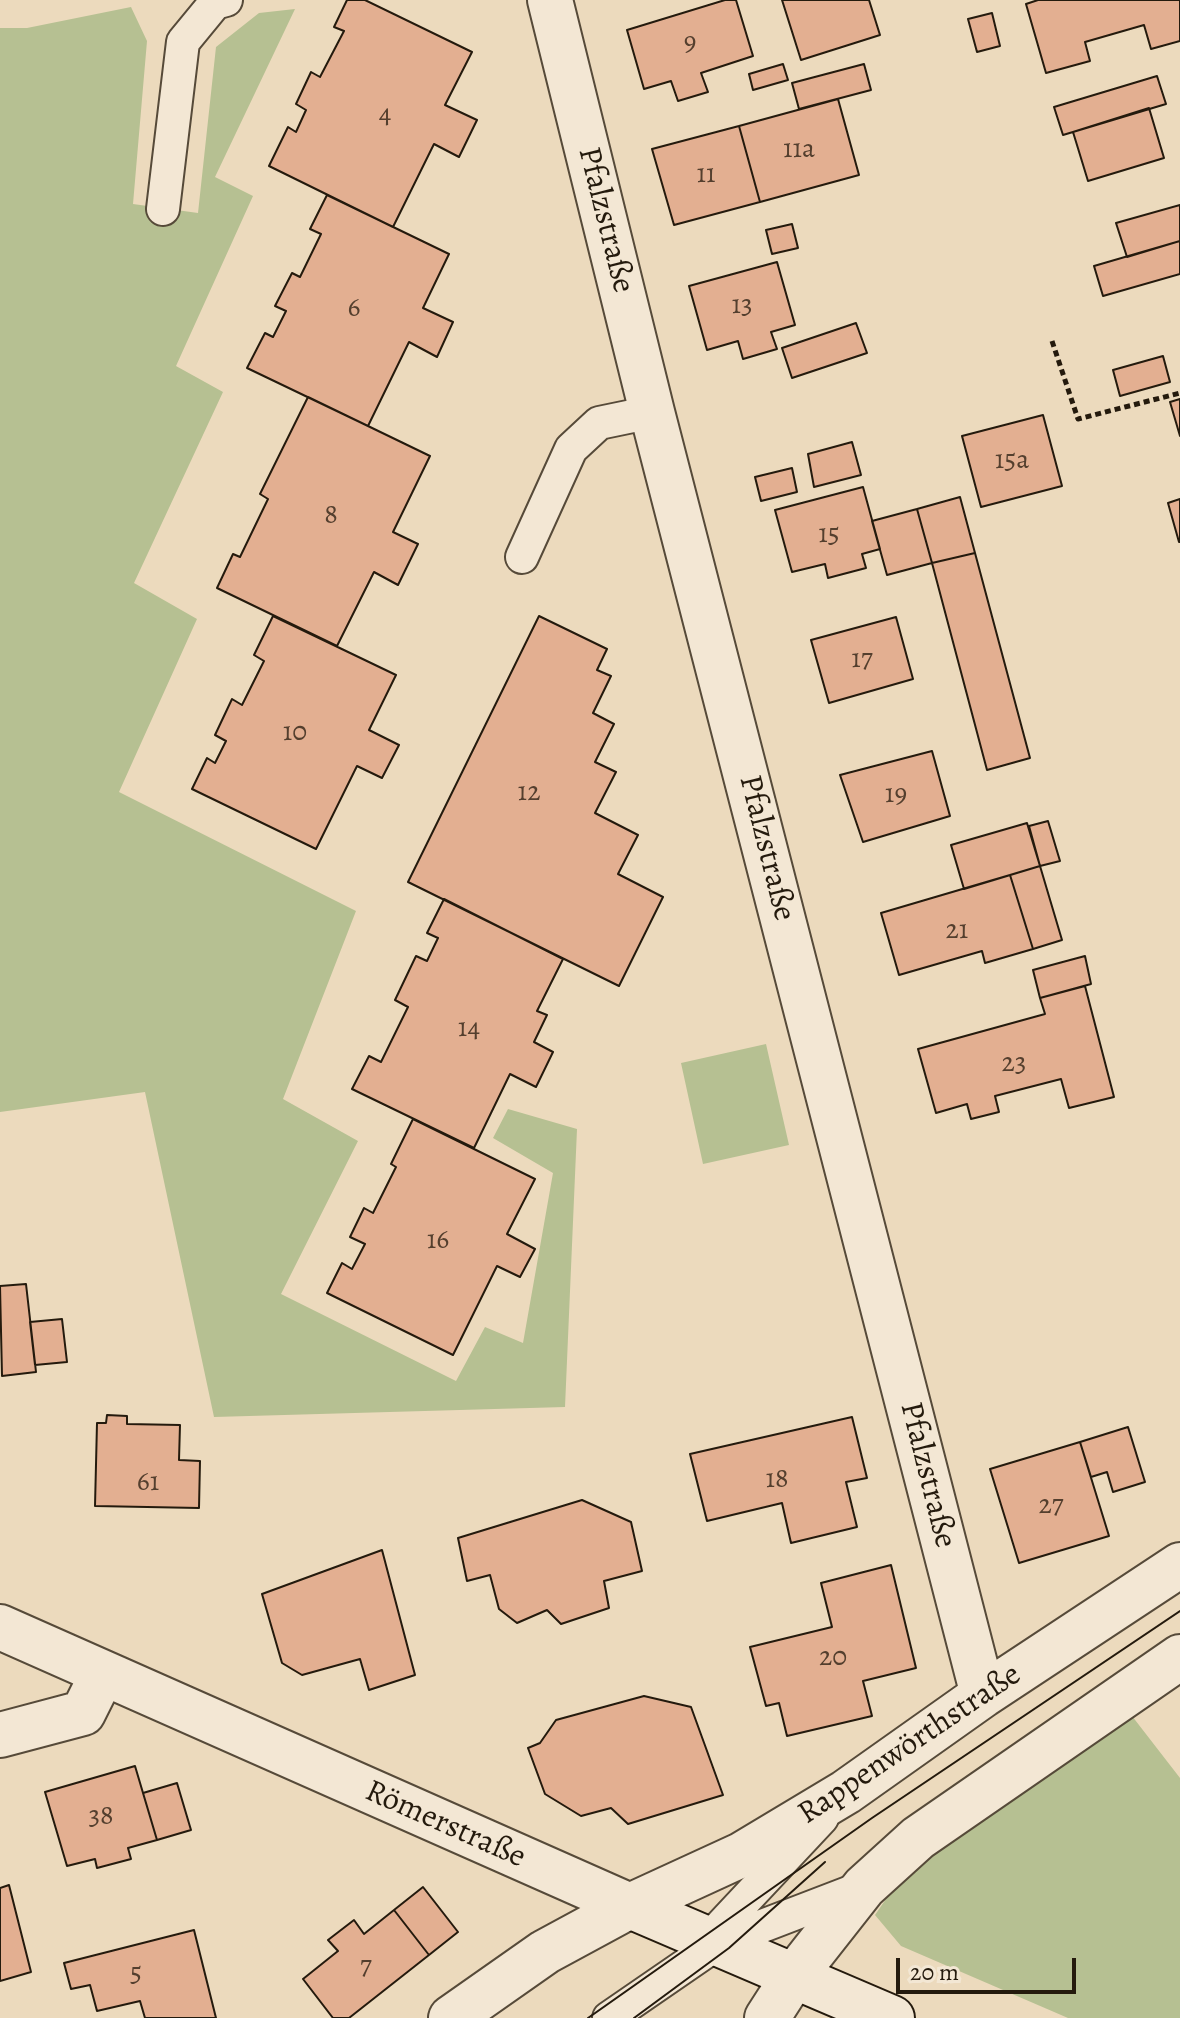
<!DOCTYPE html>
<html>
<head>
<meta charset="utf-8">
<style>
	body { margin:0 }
	#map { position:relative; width:1180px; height:2018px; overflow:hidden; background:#ecdabd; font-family:Alegreya,serif }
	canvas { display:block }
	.scale { position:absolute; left:896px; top:1958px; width:180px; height:36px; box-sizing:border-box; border:4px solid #241a0d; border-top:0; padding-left:10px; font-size:24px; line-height:28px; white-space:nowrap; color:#241a0d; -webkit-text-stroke:6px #f3e7d4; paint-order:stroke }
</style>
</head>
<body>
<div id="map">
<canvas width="1180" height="2018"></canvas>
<div class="scale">20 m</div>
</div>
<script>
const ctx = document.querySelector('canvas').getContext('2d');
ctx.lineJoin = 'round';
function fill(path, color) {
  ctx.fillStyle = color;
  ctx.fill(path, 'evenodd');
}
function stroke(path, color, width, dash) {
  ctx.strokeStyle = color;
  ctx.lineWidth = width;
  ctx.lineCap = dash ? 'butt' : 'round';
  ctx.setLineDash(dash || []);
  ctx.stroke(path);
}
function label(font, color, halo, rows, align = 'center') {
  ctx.font = font + ' Alegreya,serif';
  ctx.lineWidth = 8;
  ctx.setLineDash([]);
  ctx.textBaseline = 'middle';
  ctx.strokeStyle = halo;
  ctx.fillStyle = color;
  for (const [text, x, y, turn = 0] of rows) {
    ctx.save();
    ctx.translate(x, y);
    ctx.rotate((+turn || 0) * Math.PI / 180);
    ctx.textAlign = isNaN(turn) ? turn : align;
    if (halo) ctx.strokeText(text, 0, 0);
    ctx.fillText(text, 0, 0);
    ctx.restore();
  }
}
fill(new Path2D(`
	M131,7L147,41L133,204L198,213L216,47L259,13L295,9L215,177L253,196L176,366L223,392L134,583L197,619L119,792L356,911L283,1099L358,1141L281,1294L456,1381L485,1327L523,1343L553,1173L493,1138L508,1109L577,1129L565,1407L214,1417L145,1092L0,1112V28H27Z
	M766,1044L789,1145L703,1164L681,1063Z
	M1132,1716L1180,1778V2018H1068L901,1946L875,1915L901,1877Z`), '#b6c092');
const building = new Path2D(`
	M347,0H365L472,52L445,105L477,120L459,157L434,144L393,227L269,166L288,127L296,132L306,110L296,104L311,72L320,77L344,31L334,27Z
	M725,0H736L753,56L701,73L708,92L678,101L671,81L644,89L627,30Z
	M782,0H869L880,35L801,60Z
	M1038,0H1180V41L1151,49L1144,25L1085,42L1090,61L1046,73L1026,4Z
	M992,13L1000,46L977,52L968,19Z
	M783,64L788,80L753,90L749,74Z
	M864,64L871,90L799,109L792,83Z
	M1157,76L1166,104L1063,135L1054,107Z
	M838,99L859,175L760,202L739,126Z
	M1149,108L1164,158L1088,181L1073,132Z
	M739,126L760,202L674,225L652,149Z
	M327,195L449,254L423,308L453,322L437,357L409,342L368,426L247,368L265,333L273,337L286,311L275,306L292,273L300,277L321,234L310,229Z
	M1180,205V241L1127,257L1116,223Z
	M792,224L798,248L772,254L766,230Z
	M1180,241V274L1103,296L1094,266Z
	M777,262L795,325L771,332L777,349L743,359L738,341L707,350L689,286Z
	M856,323L867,353L792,378L782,348Z
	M1163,356L1170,382L1120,396L1113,370Z
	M308,397L430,456L393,532L418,544L398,585L374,572L337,646L217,588L233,554L240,557L268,499L260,494Z
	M1180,399V436L1170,402Z
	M1043,415L1062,486L981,507L962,436Z
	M852,442L861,475L814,487L808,454Z
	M792,468L797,492L761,501L755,477Z
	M863,487L880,549L862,554L866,568L828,578L825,564L792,572L775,510Z
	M960,497L975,553L932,563L917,509Z
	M1180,499V542H1179L1168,503Z
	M917,509L932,563L887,575L872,521Z
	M975,553L1030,758L987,770L932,563Z
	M273,616L396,675L369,730L399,745L382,778L357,766L316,849L192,789L207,758L215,763L226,741L215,735L232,699L242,705L264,661L254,655Z
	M539,616L607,649L597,670L611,676L593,713L614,724L595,762L616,772L595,813L638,835L618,874L663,897L619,986L408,882Z
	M896,617L913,679L829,703L811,640Z
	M932,751L950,816L863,842L840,775Z
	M1048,821L1060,861L1040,866L1029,826Z
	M1027,823L1040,866L964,889L951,845Z
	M1040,866L1062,940L1033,949L1010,875Z
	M1010,875L1033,949L985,963L982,951L899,975L881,913Z
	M444,899L563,959L537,1011L547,1015L534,1042L553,1052L536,1087L510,1074L474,1148L352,1089L369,1056L381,1062L408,1007L395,1000L416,956L427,961L438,938L427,933Z
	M1085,956L1091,984L1040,998L1033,970Z
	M1085,986L1114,1097L1069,1108L1061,1079L995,1096L999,1112L971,1119L967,1104L936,1113L918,1049L1045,1014L1040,998Z
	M413,1119L535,1179L507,1234L535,1249L520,1277L497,1266L453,1355L327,1293L342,1263L352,1269L365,1244L350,1237L364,1208L373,1213L396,1167L391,1164Z
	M26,1284L36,1372L2,1376L0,1286Z
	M62,1319L67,1362L35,1365L30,1322Z
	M107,1415L127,1416V1424L180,1425L179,1460L200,1461L199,1508L95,1506L97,1423H106Z
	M852,1417L867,1478L846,1482L857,1527L791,1543L782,1503L707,1521L690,1454Z
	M1128,1427L1145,1482L1113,1492L1107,1472L1091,1477L1080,1442Z
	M1080,1442L1109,1536L1019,1563L990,1469Z
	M582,1500L631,1522L642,1571L604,1581L609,1608L561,1624L547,1610L517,1623L499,1609L490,1575L467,1581L458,1538Z
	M382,1550L415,1675L369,1690L360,1659L302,1675L282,1663L262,1594Z
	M891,1565L916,1668L863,1681L872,1716L787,1736L779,1703L766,1706L750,1647L832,1627L821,1583Z
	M644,1696L691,1707L723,1795L628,1824L611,1808L581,1816L545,1794L528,1748L540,1743L556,1720Z
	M135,1766L157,1840L128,1848L131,1859L97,1868L95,1859L67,1866L45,1792Z
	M177,1783L191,1830L157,1840L143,1793Z
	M9,1885L31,1972L0,1981V1888Z
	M423,1887L458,1932L429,1955L394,1910Z
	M394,1910L429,1955L349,2018H333L303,1979L338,1951L328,1940L354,1920L364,1934Z
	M194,1930L216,2018H145L140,2001L97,2011L90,1985L71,1989L64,1963Z`);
fill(building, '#e3af91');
stroke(building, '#241a0d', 2);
const lane = new Path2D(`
	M163,209L183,42L215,3L226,0
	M522,557L571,449L599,423L652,412
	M703,1945L822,1818
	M609,2018L718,1943L864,1887`);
const street = new Path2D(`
	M550,0L652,412L983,1695
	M0,1627L630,1906
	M0,1735L83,1713L103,1673
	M451,2018L545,1952L630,1906L741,1855L846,1792L983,1695L1180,1565
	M767,2018L794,1976L864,1887L918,1838L1180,1657`);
const secondary = new Path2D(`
	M630,1906L892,2018`);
stroke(lane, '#564a39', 36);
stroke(street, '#564a39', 48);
stroke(secondary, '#241a0d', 48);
stroke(new Path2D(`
	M1052,341L1078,419L1180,393`), '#241a0d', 5, [6, 4]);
stroke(lane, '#f3e7d4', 32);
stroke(street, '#f3e7d4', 44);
stroke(secondary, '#f3e7d4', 44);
stroke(new Path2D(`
	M588,2018L872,1818L1180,1611
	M634,2018L729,1948L825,1862`), '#241a0d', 2);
label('28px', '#543f2e', null, [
	["9",690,43],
	["4",385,115],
	["11a",799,150],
	["11",706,175],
	["13",742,306],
	["6",354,309],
	["15a",1012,461],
	["8",331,516],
	["15",829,535],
	["17",862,660],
	["10",295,733],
	["12",529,793],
	["19",896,795],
	["21",957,931],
	["14",469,1029],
	["23",1014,1064],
	["16",438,1241],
	["18",777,1480],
	["61",148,1483],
	["27",1051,1506],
	["20",833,1658],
	["38",101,1817],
	["7",366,1967],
	["5",136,1974]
]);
label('32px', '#241a0d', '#f3e7d4', [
	["Pfalzstraße",605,220,76],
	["Pfalzstraße",766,848,76],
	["Pfalzstraße",927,1475,76],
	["Rappenwörthstraße",910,1745,-34],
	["Römerstraße",445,1825,24]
]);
</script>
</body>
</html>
